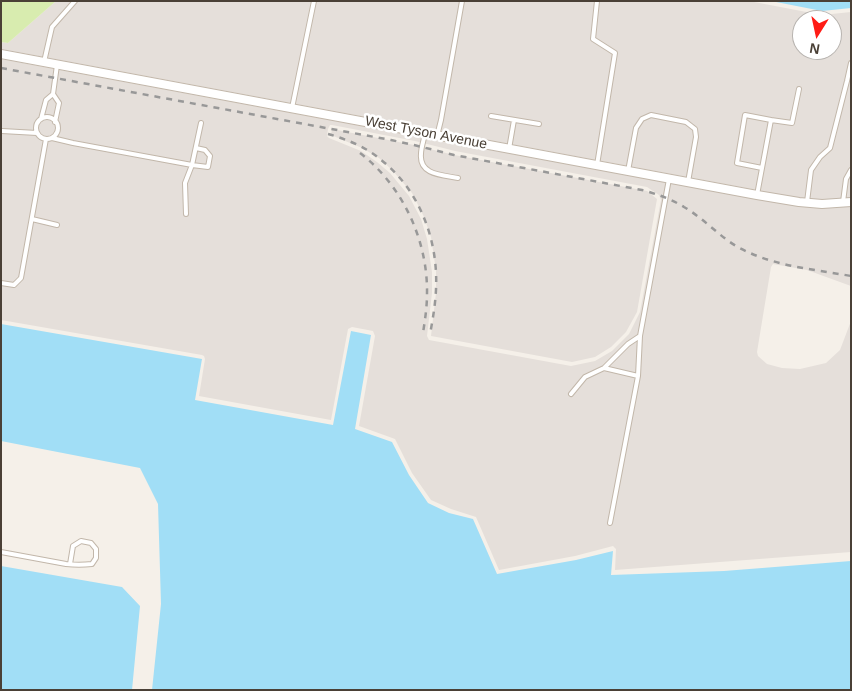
<!DOCTYPE html>
<html>
<head>
<meta charset="utf-8">
<style>
	body { margin:0 }
	#map { position:relative; width:852px; height:691px; overflow:hidden; background:#f5f0e9; font-family:Arial,sans-serif }
	canvas { display:block }
	.frame { position:absolute; inset:0; border:2px solid #4a4036; pointer-events:none }
	.north { position:absolute; left:792px; top:10px; width:50px; height:50px; box-sizing:border-box; background:#fff; border:1px solid #b7b3af; border-radius:50%; rotate:190deg; font-size:14px; font-weight:700; line-height:20px; text-align:center; color:#4a4036 }
	.north::after { content:''; display:block; margin:auto; width:18px; height:22px; background:#ff1c16; clip-path:polygon(50% 0,100% 100%,50% 72%,0 100%) }
</style>
</head>
<body>
<div id="map">
<canvas width="852" height="691"></canvas>
<div class="frame"></div>
<div class="north">N</div>
</div>
<script>
const ctx = document.querySelector('canvas').getContext('2d');
ctx.lineJoin = 'round';
function fill(path, color) {
  ctx.fillStyle = color;
  ctx.fill(path, 'evenodd');
}
function stroke(path, color, width, dash) {
  ctx.strokeStyle = color;
  ctx.lineWidth = width;
  ctx.lineCap = dash ? 'butt' : 'round';
  ctx.setLineDash(dash || []);
  ctx.stroke(path);
}
function label(font, color, halo, rows, align = 'center') {
  ctx.font = font + ' Arial,sans-serif';
  ctx.lineWidth = 5;
  ctx.setLineDash([]);
  ctx.textBaseline = 'middle';
  ctx.strokeStyle = halo;
  ctx.fillStyle = color;
  for (const [text, x, y, turn = 0] of rows) {
    ctx.save();
    ctx.translate(x, y);
    ctx.rotate((+turn || 0) * Math.PI / 180);
    ctx.textAlign = isNaN(turn) ? turn : align;
    if (halo) ctx.strokeText(text, 0, 0);
    ctx.fillText(text, 0, 0);
    ctx.restore();
  }
}
fill(new Path2D(`
	M56,1H749L822,15L851,12V286L807,270L773,264L771,267L757,352L758,356L767,364L782,368L800,369L826,363L840,350L851,321V552L615,570L616,549L613,546L575,556L499,570L476,517L451,509L431,500L412,473L395,439L359,426L375,336L373,331L352,327L348,329L331,420L199,396L205,359L204,356L202,355L1,320V59L760,200L762,191L1,49V42L8,43ZM802,20H832V50H802ZM330,125H332L415,141L455,151L647,187L659,195L661,200L640,312L629,334L612,351L595,361L571,366L429,340L427,336L432,293V272L427,239L421,219L409,196L390,173L377,162L361,151L329,138L327,136L328,129Z
	M332,129L414,145L454,155L647,191L657,199L637,312L626,332L611,347L595,357L572,362L431,336L436,293V271L431,237L424,217L412,193L392,170L379,158L362,148L331,135Z`), '#e5dfda');
fill(new Path2D(`
	M1,1H56L8,43L1,42Z`), '#d8ecaf');
fill(new Path2D(`
	M771,1H851V8L822,11Z
	M1,324L202,359L195,400L333,425L351,331L371,335L355,429L392,442L409,475L428,503L449,513L473,519L497,574L576,560L613,551L611,575L724,571L851,561V690H152L161,604L158,504L140,468L1,441Z
	M1,566L122,587L140,606L132,690H1Z`), '#a1def6');
const lane = new Path2D(`
	M597,1L593,39L615,53L597,165
	M44,62L52,27L75,1
	M292,108L314,1
	M491,116L539,124
	M36 128a11 11 0 1 1 22 0a11 11 0 1 1-22 0Z
	M41,119L46,100L53,94
	M55,122L59,103L53,94L57,65
	M2,131L37,133
	M425,133C424,140 421,147 421,154C419,175 442,175 458,178
	M437,136L441,120L462,1
	M52,138L73,143L192,165L201,123
	M509,149L514,120
	M762,168L737,163L745,115L771,120
	M628,171L636,128L642,119L651,115L686,122L695,129L696,137L688,182
	M757,195L771,120L792,123L799,89
	M807,202L811,170L820,157L830,148L847,81L851,63
	M843,202L846,179L851,170
	M186,214L185,183L192,165L208,167L210,156L205,150L196,148
	M32,219L57,225
	M1,283L14,285L21,278L46,139
	M604,368L638,376
	M571,394L585,377L604,368L628,344L640,336L669,179
	M610,523L638,376L640,336
	M1,552L66,564C75,565 83,565 92,564L96,558V549L91,543L81,541L73,546L70,564`);
const street = new Path2D(`
	M1,54L757,195L799,202L822,204L851,202`);
stroke(lane, '#c2b7aa', 6);
stroke(street, '#c2b7aa', 10);
stroke(lane, '#fff', 4);
stroke(street, '#fff', 8);
stroke(new Path2D(`
	M1,68L391,140L414,145L454,155L642,190C657,194 671,199 684,207C703,218 718,235 736,246C771,266 812,269 851,276
	M328,134C346,139 366,147 380,159C415,186 434,229 436,273C437,294 434,313 430,334
	M360,153C403,186 428,241 427,294C427,307 425,320 423,333`), '#989898', 2.5, [6, 6]);
label('14px', '#4a4036', '#fff', [
	["West Tyson Avenue",426,133,11]
]);
</script>
</body>
</html>
